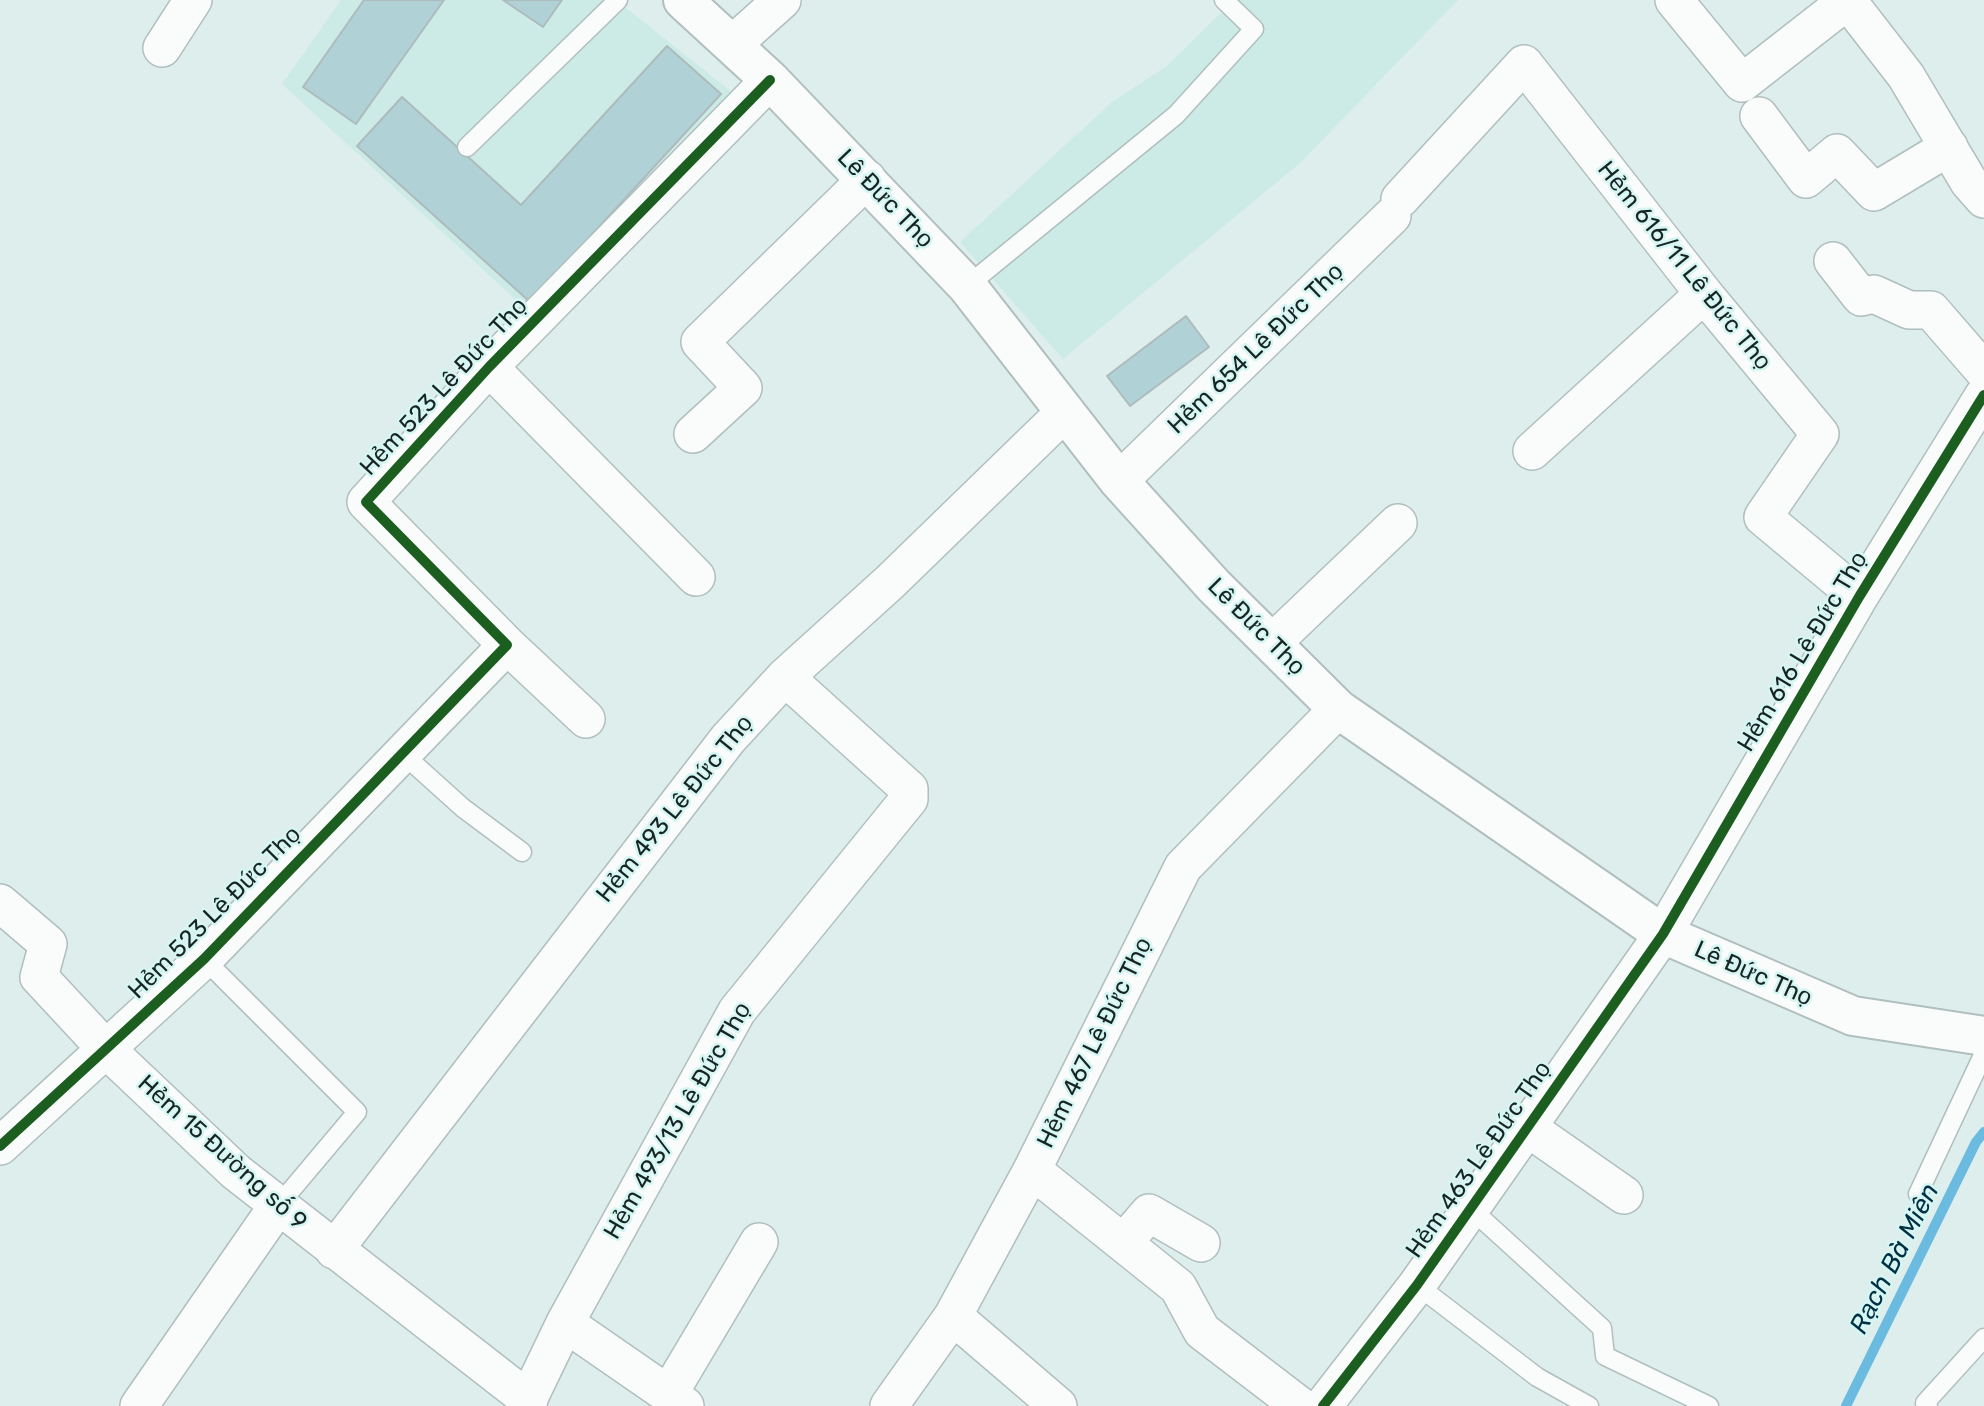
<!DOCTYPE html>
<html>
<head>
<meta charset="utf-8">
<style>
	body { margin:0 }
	canvas { display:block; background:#ddeeec }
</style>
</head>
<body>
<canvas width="1984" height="1406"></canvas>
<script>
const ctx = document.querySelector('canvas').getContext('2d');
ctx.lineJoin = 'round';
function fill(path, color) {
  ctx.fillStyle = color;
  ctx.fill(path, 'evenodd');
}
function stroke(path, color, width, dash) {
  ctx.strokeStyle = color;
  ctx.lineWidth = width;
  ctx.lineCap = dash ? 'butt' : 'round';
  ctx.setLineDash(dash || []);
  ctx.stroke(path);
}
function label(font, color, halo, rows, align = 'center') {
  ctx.font = font + ' Rubik,sans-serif';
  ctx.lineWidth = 5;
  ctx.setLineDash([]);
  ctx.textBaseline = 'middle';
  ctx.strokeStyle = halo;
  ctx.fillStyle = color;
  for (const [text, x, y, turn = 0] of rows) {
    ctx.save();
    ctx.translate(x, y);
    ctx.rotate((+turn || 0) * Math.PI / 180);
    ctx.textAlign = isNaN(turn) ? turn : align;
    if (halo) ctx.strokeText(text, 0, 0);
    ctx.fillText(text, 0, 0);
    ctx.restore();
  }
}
fill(new Path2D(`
	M341,0H616L738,97L528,311L282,84Z
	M1234,0H1458L1299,164L1063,359L960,242L1112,102L1167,66Z`), '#ccebe7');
stroke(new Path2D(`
	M1846,1406L1976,1142L1984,1132`), '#6bbadf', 10);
const building = new Path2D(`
	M364,0H444L356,124L303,87Z
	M503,0H562L543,27Z
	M667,46L721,94L530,302L357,146L402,97L521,205Z
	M1186,316L1209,347L1130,406L1107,376Z`);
fill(building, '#b0d2d7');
stroke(building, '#aebbbc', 2);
const lane = new Path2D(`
	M467,147L618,0
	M967,286L1176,115L1254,29L1224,0
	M403,754L463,808L522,852
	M204,959L357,1112L277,1207
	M1918,1194L1984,1053
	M1470,1208L1602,1328L1605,1356L1709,1406
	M1417,1285L1537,1377L1589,1406
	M1928,1406L1925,1403L1984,1338`);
const street = new Path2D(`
	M1674,0L1742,83L1847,1
	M1847,0L1906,76L1969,182L1984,199
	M733,44L782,0
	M162,48L193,0
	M1759,116L1806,179L1837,153L1874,192L1949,147
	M1400,199L1524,64L1704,294L1820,434L1763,517L1859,597
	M1833,261L1861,297L1874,294L1909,310H1931L1984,371
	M489,367L696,577
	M693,434L743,388L700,342L867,179
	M1532,451L1704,294
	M1119,481L1392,216
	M1272,643L1398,523
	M507,645L586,719
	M0,903L48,944L39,977L105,1048L236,1172L529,1400
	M1528,1128L1624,1195
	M0,1146L204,959L507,645L366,502L489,367L770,80
	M1032,1170L1178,1287L1202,1331L1300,1406
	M1124,1242L1149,1213L1201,1243
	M334,1250L728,739L785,677L890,582L1065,412
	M953,1316L1058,1406
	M565,1323L685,1406
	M668,1395L759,1242
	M139,1406L277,1207
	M525,1406L565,1323L737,1011L909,799V789L785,677
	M889,1406L953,1316L1032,1170L1183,867L1338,709
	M1323,1406L1417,1285L1663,934L1859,597L1984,395`);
const secondary = new Path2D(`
	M683,0L770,80L967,286L1119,481L1214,586L1338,709L1663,934L1853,1016L1984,1036`);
stroke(lane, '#b0bfbd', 21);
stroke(street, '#b0bfbd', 40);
stroke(secondary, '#b0bfbd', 42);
stroke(lane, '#fafcfc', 18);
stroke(street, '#fafcfc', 37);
stroke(secondary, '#fafcfc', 38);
stroke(new Path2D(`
	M0,1146L204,959L507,645L366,502L489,367L770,80
	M1323,1406L1417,1285L1663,934L1859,597L1984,395`), '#1b5e20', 10);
label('24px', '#182423', '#d5f6f2', [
	["Lê Đức Thọ",885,199,46],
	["Hẻm 616/11 Lê Đức Thọ",1684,266,51],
	["Hẻm 654 Lê Đức Thọ",1256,349,-44],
	["Hẻm 523 Lê Đức Thọ",444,387,-47],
	["Lê Đức Thọ",1256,627,45],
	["Hẻm 616 Lê Đức Thọ",1803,652,-59],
	["Hẻm 493 Lê Đức Thọ",675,809,-51],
	["Hẻm 523 Lê Đức Thọ",215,913,-45],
	["Lê Đức Thọ",1753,974,24],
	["Hẻm 467 Lê Đức Thọ",1095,1043,-64],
	["Hẻm 493/13 Lê Đức Thọ",678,1121,-60],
	["Hẻm 15 Đường số 9",222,1153,42],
	["Hẻm 463 Lê Đức Thọ",1479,1160,-55]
]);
label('italic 26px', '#002f44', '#d5f6f2', [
	["Rạch Bà Miên",1895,1259,-63]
]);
</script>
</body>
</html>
